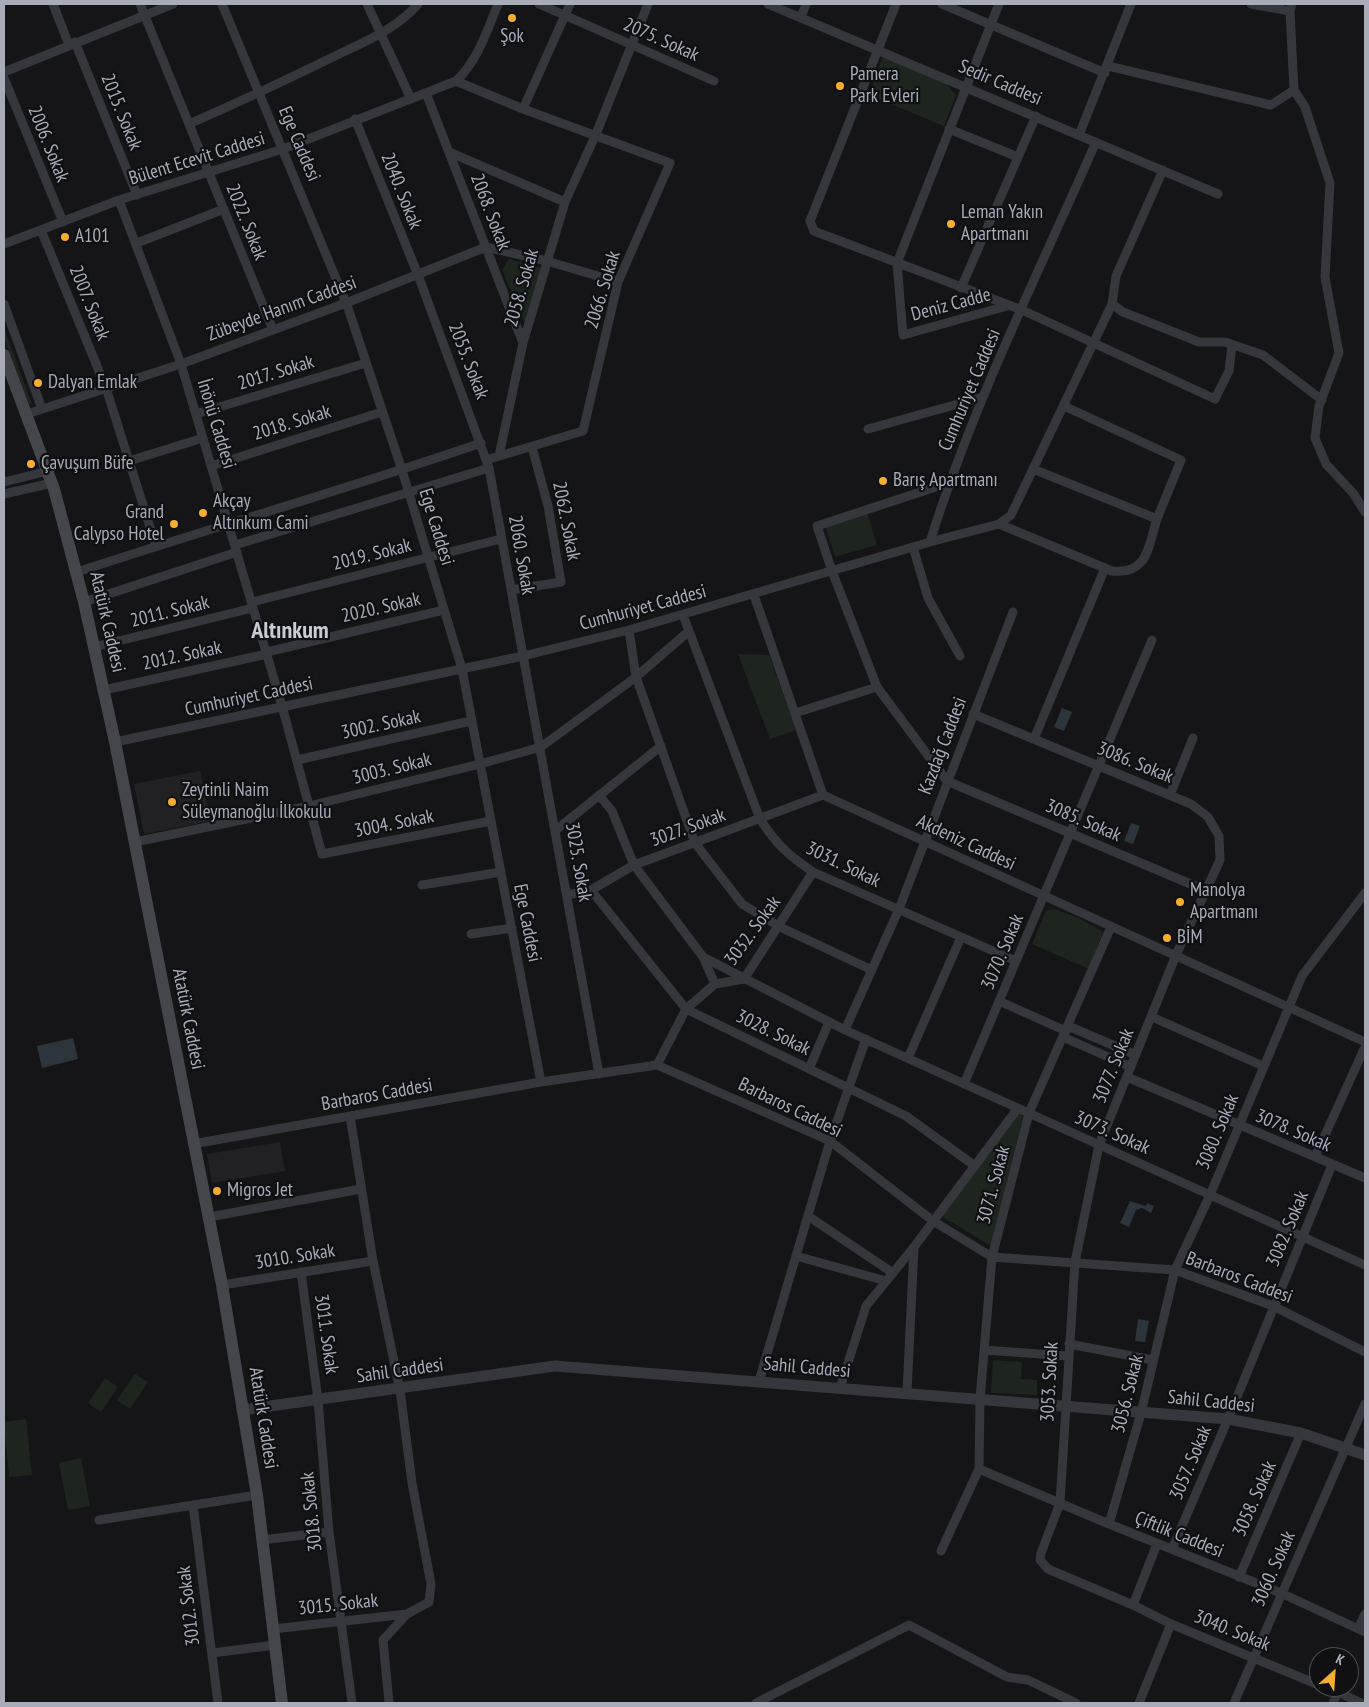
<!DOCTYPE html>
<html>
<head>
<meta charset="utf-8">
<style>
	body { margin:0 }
	#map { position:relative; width:1369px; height:1707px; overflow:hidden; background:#151517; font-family:"PT Sans Narrow",sans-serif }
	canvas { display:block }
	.frame { position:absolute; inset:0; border:5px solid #a7acb8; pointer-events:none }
	.north { position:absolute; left:1309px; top:1647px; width:50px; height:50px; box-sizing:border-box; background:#101012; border:1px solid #4c4e54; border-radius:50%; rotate:26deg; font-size:14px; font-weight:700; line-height:20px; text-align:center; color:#a7acb8 }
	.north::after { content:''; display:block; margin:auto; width:18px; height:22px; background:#f7ad2e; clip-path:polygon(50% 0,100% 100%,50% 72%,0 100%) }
</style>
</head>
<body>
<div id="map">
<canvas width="1369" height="1707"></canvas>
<div class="frame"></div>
<div class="north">K</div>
</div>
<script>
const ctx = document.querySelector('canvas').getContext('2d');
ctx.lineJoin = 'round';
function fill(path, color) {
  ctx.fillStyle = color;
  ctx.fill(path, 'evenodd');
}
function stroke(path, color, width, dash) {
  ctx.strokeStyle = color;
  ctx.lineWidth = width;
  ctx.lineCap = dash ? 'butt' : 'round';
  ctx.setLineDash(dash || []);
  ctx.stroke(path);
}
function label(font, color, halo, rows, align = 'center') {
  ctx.font = font + ' "PT Sans Narrow",sans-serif';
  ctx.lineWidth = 4.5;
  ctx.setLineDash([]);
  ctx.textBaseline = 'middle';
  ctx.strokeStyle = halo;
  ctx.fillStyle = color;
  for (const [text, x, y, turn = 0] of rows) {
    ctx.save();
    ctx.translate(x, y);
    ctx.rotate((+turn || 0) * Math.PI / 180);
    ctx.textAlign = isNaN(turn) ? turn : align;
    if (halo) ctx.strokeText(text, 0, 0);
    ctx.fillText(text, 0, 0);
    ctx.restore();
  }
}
fill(new Path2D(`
	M200,771L211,821L144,834L134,784Z
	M280,1142L285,1171L212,1183L207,1154Z`), '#212124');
fill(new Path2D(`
	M883,56L945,82L956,95L944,126L869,95Z
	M509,259L542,268L525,324L502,270Z
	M4,328L32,404L29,405L4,338Z
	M867,512L877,545L835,557L825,525Z
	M738,654L769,655L796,730L770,739Z
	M1054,909L1079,918L1103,932L1089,969L1032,944L1046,911Z
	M1016,1112L1023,1116L991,1246L941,1216Z
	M993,1360L1022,1362L1021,1379L1037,1380V1395L991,1393Z
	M135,1374L148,1382L130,1409L117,1400Z
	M105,1378L118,1387L101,1412L88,1403Z
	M26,1419L32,1475L9,1477L4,1422Z
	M81,1458L90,1506L68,1510L59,1463Z`), '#1d251e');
fill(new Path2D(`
	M1062,708L1072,712L1064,731L1054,727Z
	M1131,823L1140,826L1133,844L1124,841Z
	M73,1038L78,1059L42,1068L37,1046Z
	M1130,1201L1146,1206L1147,1203L1154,1206L1151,1213L1142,1208L1136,1210L1129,1227L1120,1223Z
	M1138,1319L1149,1321L1145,1342L1135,1341Z`), '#2b353b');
stroke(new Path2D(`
	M53,4L69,45
	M140,4L273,330
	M222,4L347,305L402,470L462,669L541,1082
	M367,4L411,99
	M539,4L714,81
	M768,4L1218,194
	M896,4L810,221L814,231L1022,310L1215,399L1229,371L1232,345
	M942,4L1105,73
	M999,4L897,263L903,335L1007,306
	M1251,4L1290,11
	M1292,4L1290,11L1294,90L1305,107L1330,183L1325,277L1339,353L1319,406L1315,438L1326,464L1353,493L1365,512
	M801,17L806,4
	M75,42L137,195
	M1108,66L1271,105L1294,90
	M4,72L173,4
	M4,78L63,222
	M456,81L523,109L670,163L618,282L583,431L486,460
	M426,93L523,343
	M523,109L570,4
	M355,119L418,275L489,468L599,1074
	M189,124C237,103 284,81 331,58C361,43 396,30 418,4
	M949,129L1018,157
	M1079,135L1131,4
	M449,152L565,202
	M119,200L181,364L282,706L322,854L491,821
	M41,230L106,388L156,546
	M137,243L224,209
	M4,244L119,200L283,149L456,81C478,60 487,31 498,4
	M961,288L1036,116
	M4,304L42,409
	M1112,304L1123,312L1199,342H1225L1263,355L1322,400
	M27,414L181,364L346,303L486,247L547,261L618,282
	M196,414L366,363
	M868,429L983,397
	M499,456L523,343L565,202L596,134L648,4
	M129,461L203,438
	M211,466L382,412
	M1033,469L1157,519L1181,460L1064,406
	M4,482L48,471
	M948,483L817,526L832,571L877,687L947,781L1207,891
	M4,494L52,483
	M999,524L1112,571C1148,575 1148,547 1157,519
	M930,542L999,524L1011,515L1112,304L1116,276L1163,170
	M235,545L489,468
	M913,547L928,598L960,656
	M77,572C211,528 347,489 481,443
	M511,590L561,582L548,506L532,447
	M754,595L823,795L1365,1042
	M84,602L237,552
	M252,602L501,539
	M683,615L760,819C777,845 787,854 813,872L1016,961
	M629,630L636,677L695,843L742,904L780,927L872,970
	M94,647L253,608
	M267,652L444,610
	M104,690L267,654
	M795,713L877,687
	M973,714L1191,804L1208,817L1219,836L1220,860L1176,955L1099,1145L1075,1262L1060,1503L1041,1553L1040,1560L1048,1569L1133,1605L1171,1624L1319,1685
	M1034,739L1105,568
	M115,742L523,656L629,630L930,542C973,404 1038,274 1096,142
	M297,760L471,721
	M599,795L612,811L634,865L703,957L715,984
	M1170,795L1193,738
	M556,830L661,746
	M135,842L309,806L480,764L541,747L636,677L689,631
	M422,885L501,872
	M591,890L686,1009L906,1116L975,1166
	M568,895L591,890L634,865L823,795
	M471,934L512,928
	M703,957L845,1030L1365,1265
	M999,1001L1066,1031
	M1152,1017L1263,1066
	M1068,1026L1136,1055
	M845,1030L899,909L1013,612
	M1063,1037L1131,1067
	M908,1058L961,937
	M657,1065L686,1009L715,984L744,979L813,872
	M809,1069L829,1022
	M1127,1077L1365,1178
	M964,1084L1152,640
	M350,1116L373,1261L400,1390L412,1483L431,1584L429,1602L407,1614L383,1640L389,1703
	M193,1144L541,1082L657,1065L830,1141L933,1221L992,1257L1175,1270L1273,1306L1365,1352
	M1315,1157L1365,1047
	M808,1216L893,1273
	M209,1217L361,1189
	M796,1256L886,1281
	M301,1272L318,1400L329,1532L352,1703
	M222,1285L373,1261
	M1069,1344L1153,1360
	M984,1350L1068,1356
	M759,1381L830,1141L866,1039
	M840,1388L866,1306L914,1247L1018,1108
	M907,1392L914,1248
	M979,1469L1109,1524L1281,1593L1365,1632
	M193,1505L218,1703
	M99,1520L257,1495
	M1109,1524L1141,1413L1175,1270L1210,1195L1302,976L1365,893
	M262,1540L329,1532
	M1172,1549L1228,1419L1332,1165
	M941,1551L979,1469L980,1399L992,1257L1029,1113L1111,927
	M1239,1577L1301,1433
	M1133,1605L1157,1544
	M273,1629L407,1614
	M1358,1629L1365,1614
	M212,1653L275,1645
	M1325,1687L1338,1692L1333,1703
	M1338,1692L1361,1703
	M756,1703L909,1625L1007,1677L1028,1680L1076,1703
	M1139,1703L1171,1624
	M1234,1703L1365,1404`), '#36373c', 9);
stroke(new Path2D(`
	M242,1410L555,1366L1228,1419L1301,1433L1365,1455`), '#36373c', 11);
stroke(new Path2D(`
	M4,355L54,489L84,602L115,742L222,1285L257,1495L282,1703`), '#44464c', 12);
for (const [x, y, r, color] of [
	[512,18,5,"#f7ad2e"],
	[840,86,5,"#f7ad2e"],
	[951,224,5,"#f7ad2e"],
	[65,237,5,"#f7ad2e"],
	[38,383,5,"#f7ad2e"],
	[31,464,5,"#f7ad2e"],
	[883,481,5,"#f7ad2e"],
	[203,513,5,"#f7ad2e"],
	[174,524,5,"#f7ad2e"],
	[172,802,5,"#f7ad2e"],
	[1180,902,5,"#f7ad2e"],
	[1167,938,5,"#f7ad2e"],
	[217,1191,5,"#f7ad2e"]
]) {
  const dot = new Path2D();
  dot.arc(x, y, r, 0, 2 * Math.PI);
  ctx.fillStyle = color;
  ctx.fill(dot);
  stroke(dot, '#101012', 2);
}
label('19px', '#a7acb8', '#101012', [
	["Şok",512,37,"center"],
	["Pamera",850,75],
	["Park Evleri",850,97],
	["Leman Yakın",961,213],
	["Apartmanı",961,235],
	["A101",75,237],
	["Dalyan Emlak",48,383],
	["Çavuşum Büfe",41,464],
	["Barış Apartmanı",893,481],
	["Akçay",213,502],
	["Altınkum Cami",213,524],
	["Grand",164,513,"right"],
	["Calypso Hotel",164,535,"right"],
	["Zeytinli Naim",182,791],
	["Süleymanoğlu İlkokulu",182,813],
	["Manolya",1190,891],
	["Apartmanı",1190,913],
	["BİM",1177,938],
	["Migros Jet",227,1191]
], 'left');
label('19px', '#a7acb8', '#101012', [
	["2075. Sokak",661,40,24],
	["Sedir Caddesi",1000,83,23],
	["2015. Sokak",121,112,68],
	["2006. Sokak",48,144,68],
	["Ege Caddesi",299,144,67],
	["Bülent Ecevit Caddesi",197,159,-17],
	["2040. Sokak",401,191,68],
	["2068. Sokak",490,212,69],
	["2022. Sokak",246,222,68],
	["2058. Sokak",522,288,-74],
	["2066. Sokak",603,290,-73],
	["2007. Sokak",89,303,68],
	["Deniz Cadde",951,305,-15],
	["Zübeyde Hanım Caddesi",282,309,-20],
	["2055. Sokak",468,361,69],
	["2017. Sokak",276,373,-17],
	["Cumhuriyet Caddesi",970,390,-67],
	["2018. Sokak",292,423,-17],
	["İnönü Caddesi",216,424,73],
	["2062. Sokak",566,521,79],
	["Ege Caddesi",436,527,73],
	["2019. Sokak",372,555,-14],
	["2060. Sokak",521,555,80],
	["2020. Sokak",381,608,-13],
	["Cumhuriyet Caddesi",643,608,-15],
	["2011. Sokak",170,612,-14],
	["Atatürk Caddesi",107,622,77],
	["2012. Sokak",182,656,-12],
	["Cumhuriyet Caddesi",249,697,-12],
	["3002. Sokak",381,725,-12],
	["Kazdağ Caddesi",943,746,-69],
	["3086. Sokak",1135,763,22],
	["3003. Sokak",392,769,-14],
	["3085. Sokak",1083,821,23],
	["3004. Sokak",394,824,-11],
	["3027. Sokak",688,828,-20],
	["Akdeniz Caddesi",966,843,25],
	["3025. Sokak",578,862,80],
	["3031. Sokak",843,865,26],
	["Ege Caddesi",527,923,79],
	["3032. Sokak",753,931,-54],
	["3070. Sokak",1003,952,-67],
	["Atatürk Caddesi",188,1019,79],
	["3028. Sokak",773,1033,26],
	["3077. Sokak",1114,1066,-68],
	["Barbaros Caddesi",377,1095,-10],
	["Barbaros Caddesi",790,1108,26],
	["3078. Sokak",1293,1131,23],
	["3080. Sokak",1218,1132,-67],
	["3073. Sokak",1112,1133,24],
	["3071. Sokak",994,1185,-75],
	["3082. Sokak",1288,1229,-67],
	["3010. Sokak",295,1257,-9],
	["Barbaros Caddesi",1239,1278,21],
	["3011. Sokak",326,1334,82],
	["Sahil Caddesi",807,1368,5],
	["Sahil Caddesi",400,1371,-8],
	["3053. Sokak",1050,1382,-87],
	["3056. Sokak",1128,1394,-76],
	["Sahil Caddesi",1211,1402,6],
	["Atatürk Caddesi",263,1418,81],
	["3057. Sokak",1191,1463,-67],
	["3058. Sokak",1255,1499,-66],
	["3018. Sokak",312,1512,-96],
	["Çiftlik Caddesi",1179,1535,22],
	["3060. Sokak",1274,1569,-66],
	["3015. Sokak",338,1605,-6],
	["3012. Sokak",189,1606,-97],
	["3040. Sokak",1232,1631,22]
]);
label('bold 24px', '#c8cbd4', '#101012', [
	["Altınkum",290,631]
]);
</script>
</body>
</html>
